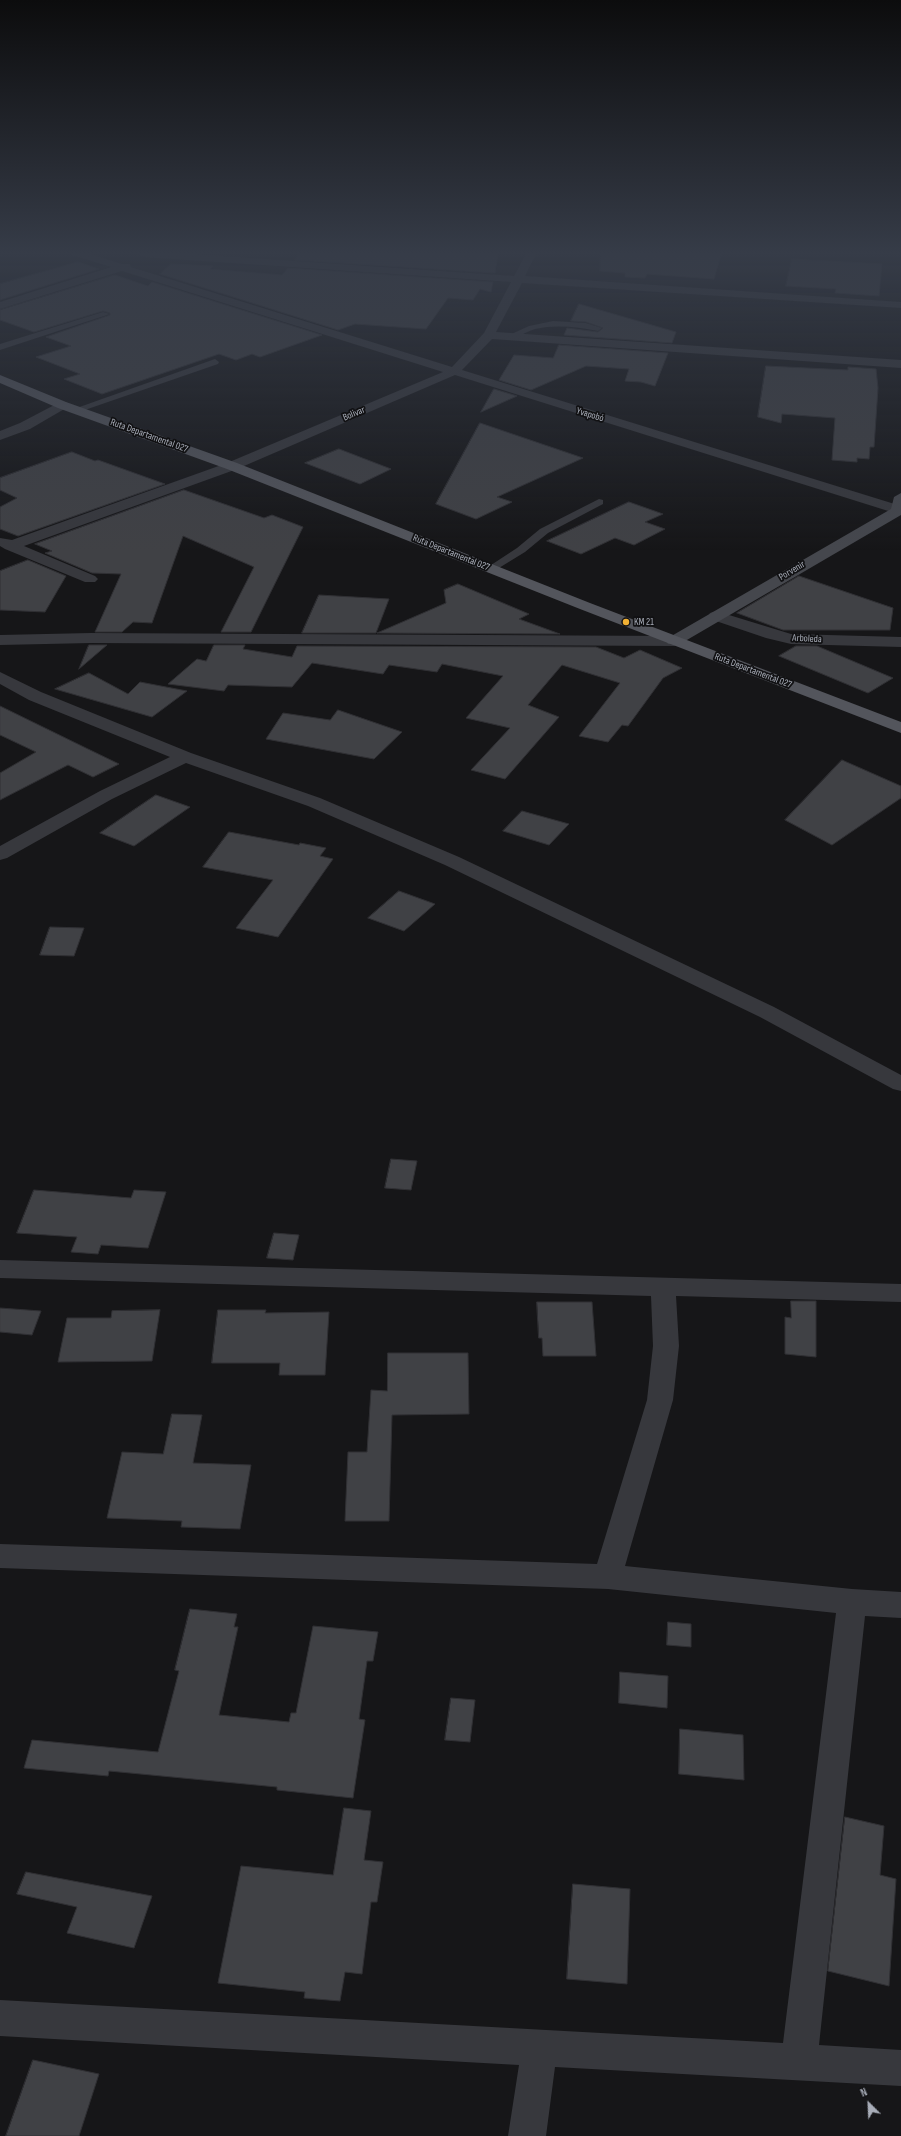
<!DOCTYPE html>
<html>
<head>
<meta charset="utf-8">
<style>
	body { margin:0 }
	#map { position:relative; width:901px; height:2136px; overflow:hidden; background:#161618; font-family:"Sofia Sans Condensed",sans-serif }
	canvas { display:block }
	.north { position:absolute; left:849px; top:2084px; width:40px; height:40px; -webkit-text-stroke:3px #111113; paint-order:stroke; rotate:336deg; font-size:11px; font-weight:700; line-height:16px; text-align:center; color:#a8adb8 }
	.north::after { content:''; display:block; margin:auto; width:14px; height:18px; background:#a8adb8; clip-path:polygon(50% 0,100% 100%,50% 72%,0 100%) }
</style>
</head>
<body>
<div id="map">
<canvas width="901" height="2136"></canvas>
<div class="north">N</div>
</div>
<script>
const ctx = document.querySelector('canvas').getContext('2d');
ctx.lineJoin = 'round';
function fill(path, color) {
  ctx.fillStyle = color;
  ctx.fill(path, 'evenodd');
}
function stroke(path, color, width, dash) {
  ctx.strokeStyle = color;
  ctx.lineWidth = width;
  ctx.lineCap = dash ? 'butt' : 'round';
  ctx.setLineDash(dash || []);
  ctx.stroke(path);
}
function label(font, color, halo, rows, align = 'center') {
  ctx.font = font + ' "Sofia Sans Condensed",sans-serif';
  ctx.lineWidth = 3.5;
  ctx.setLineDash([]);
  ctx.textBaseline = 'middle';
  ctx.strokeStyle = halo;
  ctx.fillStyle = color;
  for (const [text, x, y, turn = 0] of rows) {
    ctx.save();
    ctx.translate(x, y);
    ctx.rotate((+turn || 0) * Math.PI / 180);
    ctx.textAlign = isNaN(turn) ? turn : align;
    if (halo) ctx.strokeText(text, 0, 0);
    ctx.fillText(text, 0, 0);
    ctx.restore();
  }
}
const building = new Path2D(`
	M301,252H491L490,253L498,254L495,273L295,260Z
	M601,252H722L714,279L647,274L645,278L625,277V273L600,271Z
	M792,259L882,264L879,296L835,293L836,289L786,286Z
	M78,262L99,269L0,300V284Z
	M171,264L213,266L210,269L282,275L288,268L493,282L491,292L480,289L473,300L448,298L426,329L355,324L338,330L160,274Z
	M115,275L148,286L152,282L322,335L260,357L252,354L236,360L219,354L102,394L64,379L80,374L36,357L71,346L46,337L110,315V313L103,311L34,332L0,320V310Z
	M579,304L676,332L672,343L564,335L567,328L598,332L603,328L586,322L571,321Z
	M559,345L668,353L655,386L641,382L625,381L629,369L586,366L531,390L499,380L514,355L553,358Z
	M766,366L848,370V367L876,369L878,388L874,447H870L869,459L857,458V462L832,460L835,418L782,414L781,423L758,417Z
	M494,389L517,396L481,412Z
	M480,423L583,458L497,497L512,502L476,519L436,504Z
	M339,449L391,469L360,484L305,463Z
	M72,452L95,461L98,460L165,484L18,536L0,529V507L17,498L0,490V478Z
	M184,490L264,518L272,515L303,527L251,632H221L254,567L183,536L152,623L133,622L122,632H95L121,574L92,573L45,553L52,551L35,544Z
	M629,502L663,514L645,522L665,529L634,545L615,538L581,554L547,541Z
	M28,560L66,576L45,612L0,610V571Z
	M799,576L893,608L890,630H783L737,613Z
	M458,584L529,614L519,619L560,634L377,633L446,603L444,590Z
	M319,595L389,599L376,633H302Z
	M89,645H107L79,669Z
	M214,645H245L243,649L292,657L297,646L596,647L624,658L640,650L682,668L663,678L628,726L622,725L608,742L579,736L620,683L562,665L528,705L559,717L505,779L471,770L510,728L466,718L503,676L442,664L437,672L389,665L383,674L312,663L292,687L228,685L224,691L168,684L197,659L206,661Z
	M796,646H817L893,678L868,693L779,656Z
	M89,673L128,694L140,682L187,691L152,717L55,689Z
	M0,706L88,749L119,764L93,777L68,765L0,800V773L36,752L0,735Z
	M338,710L402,732L374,759L266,739L283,713L330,720Z
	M842,760L901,786V798L832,845L785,820Z
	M156,795L190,807L134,846L100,833Z
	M522,811L569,824L549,845L503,831Z
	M229,832L299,845L300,843L326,848L320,856L333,859L278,937L236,928L273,880L203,867Z
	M399,891L435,904L404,931L368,918Z
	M50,927L84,928L74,956L40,955Z
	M391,1159L417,1161L411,1190L385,1188Z
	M34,1190L131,1198L134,1190L166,1192L148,1248L101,1245L98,1254L71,1252L77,1237L17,1233Z
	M274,1233L299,1235L293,1260L267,1258Z
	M791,1301H816V1357L785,1354V1317L791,1318Z
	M537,1302H592L596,1356H543L542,1338H539Z
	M0,1308L41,1311L32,1335L0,1332Z
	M160,1310L152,1361L58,1362L67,1318H111L112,1311Z
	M218,1310H266L265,1313L329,1312L325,1375H279L280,1363H212Z
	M388,1353H468L469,1414L392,1415L389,1521H345L348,1452H367L371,1390L387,1391Z
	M172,1414L202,1415L193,1463L251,1465L240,1529L181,1527L182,1521L107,1518L122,1452L163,1454Z
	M190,1609L237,1614L234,1627H238L219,1715L289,1722L291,1713H296L313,1626L378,1632L373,1661H367L359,1719L365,1720L353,1798L277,1790V1787L109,1771L108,1776L24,1768L32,1740L158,1752L179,1671L175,1670Z
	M668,1622L691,1624V1647L667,1645Z
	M620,1672L668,1676L667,1708L619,1703Z
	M451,1698L475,1700L470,1742L445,1740Z
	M680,1729L743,1735L744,1780L679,1774Z
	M344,1808L371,1811L364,1860L383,1862L377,1902H371L362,1974L345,1972L340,2001L304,1998L305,1992L218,1983L241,1866L333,1875Z
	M845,1817L884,1826L880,1875L896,1879L889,1986L828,1971Z
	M26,1872L152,1896L134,1948L67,1933L77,1907L17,1894Z
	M573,1884L630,1889L627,1984L567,1979Z
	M33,2060L99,2074L79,2136H6Z`);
fill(building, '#404145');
stroke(building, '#303034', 1);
fill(new Path2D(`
	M103,312L110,314L0,350V344Z
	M553,321L586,323L602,328L598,331C577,327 556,324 535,329C526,332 518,337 509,340L505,337L529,326Z
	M215,359L219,362L218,364L79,412H73L71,410Z
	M599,499L603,500V504L548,533L525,552L494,571L490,572L485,569L517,548L540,529Z`), '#37383d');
fill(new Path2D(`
	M68,252H84L122,264H130L131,267L452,367L484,333L511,282L144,257L139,254L140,252H162L514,276L527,252H537L525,276L901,302V308L522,283L496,332L901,360V368L492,339L462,370L901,506V515L455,375L237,469L24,546L95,576L98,579L95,582H85L5,549L0,546V538L12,540L227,463L443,372L122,271L0,309V302L111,267L69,254Z
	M62,401L68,405L66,408L30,429L0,440V431L20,423Z
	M716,611L791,634L901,637V647L791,644L766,638L710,619L708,616L710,613Z
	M91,633L674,636L680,638L682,641L680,644L674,646L91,643L0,645V635Z
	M0,672L41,692L191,753L320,798L459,857L774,1007L901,1075V1091L893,1089L760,1017L445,865L308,806L186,763L112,799L7,858L0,860V846L100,791L170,757L29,700L0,684Z
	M0,1260L901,1284V1302L676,1296L679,1346L673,1400L625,1566L852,1589L901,1592V1618L865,1616L819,2045L901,2050V2086L555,2067L546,2136H508L519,2065L0,2036V2000L783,2043L836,1613L608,1589L0,1568V1544L597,1564L647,1400L653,1346L651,1296L0,1278Z`), '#37383d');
fill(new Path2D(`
	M901,493V515L680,644H668L666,641L668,638L891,509L894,497Z`), '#45474d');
fill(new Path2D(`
	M0,375L66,402L237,463L590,603L901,722V733L580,609L227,469L58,408L0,383Z`), '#53555c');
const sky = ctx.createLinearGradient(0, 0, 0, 551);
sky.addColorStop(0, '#0c0c0d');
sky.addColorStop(0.46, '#363c48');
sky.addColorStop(1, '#363c4800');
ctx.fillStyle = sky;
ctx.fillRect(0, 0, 901, 551);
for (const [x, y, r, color] of [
	[626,622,4,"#f2b134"]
]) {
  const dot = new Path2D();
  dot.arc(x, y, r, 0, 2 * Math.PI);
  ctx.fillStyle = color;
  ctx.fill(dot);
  stroke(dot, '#111113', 1.5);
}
label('10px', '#a8adb8', '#111113', [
	["Bolivar",354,414,-23],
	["Yvapobó",590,415,17],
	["Ruta Departamental 027",149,436,20],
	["Ruta Departamental 027",451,553,22],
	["Porvenir",792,571,-31],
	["Arboleda",807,639,3],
	["Ruta Departamental 027",753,671,21]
]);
label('10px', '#a8adb8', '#111113', [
	["KM 21",634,622]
], 'left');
</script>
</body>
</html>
